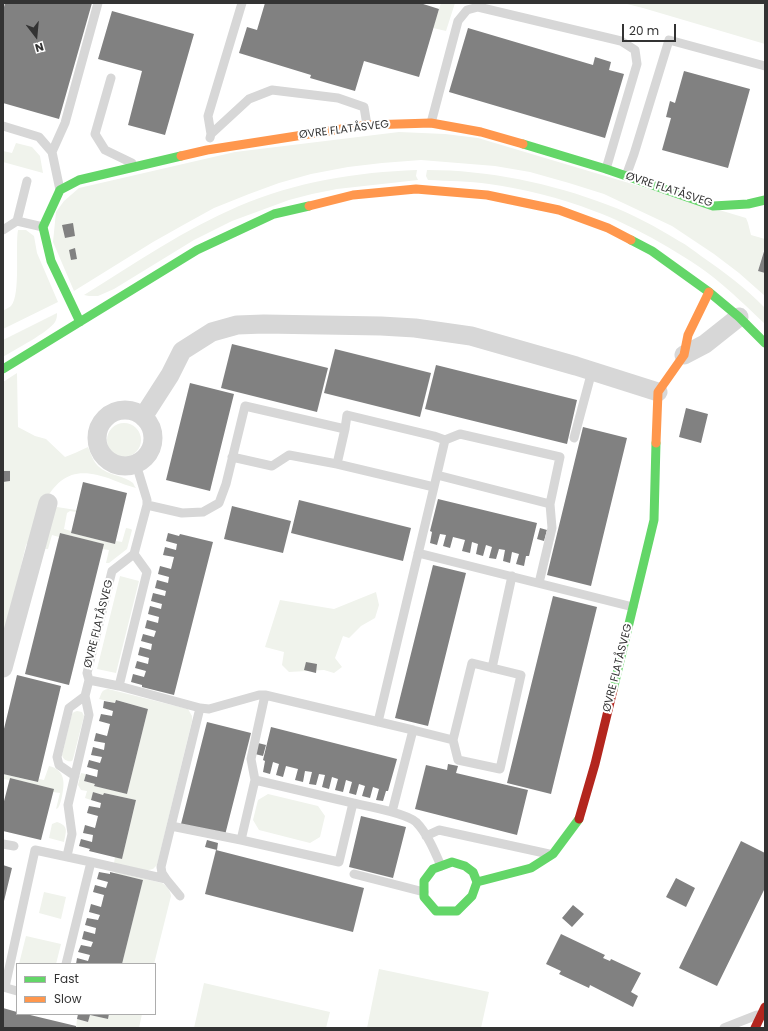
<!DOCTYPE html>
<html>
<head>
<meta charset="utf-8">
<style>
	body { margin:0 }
	#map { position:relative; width:768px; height:1031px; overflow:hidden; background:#fff; font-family:Poppins,sans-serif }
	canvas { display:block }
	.frame { position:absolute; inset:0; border:4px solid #333; pointer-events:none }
	.legend { position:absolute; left:16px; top:963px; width:140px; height:52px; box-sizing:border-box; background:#fff; border:1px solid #adadad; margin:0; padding:5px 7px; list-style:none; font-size:12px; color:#333 }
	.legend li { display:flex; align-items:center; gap:8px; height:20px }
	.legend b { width:20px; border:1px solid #adadad }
	.north { position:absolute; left:16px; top:16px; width:40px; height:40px; -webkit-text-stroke:3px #fff; paint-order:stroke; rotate:164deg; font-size:11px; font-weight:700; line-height:16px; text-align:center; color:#333 }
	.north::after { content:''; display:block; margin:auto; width:14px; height:18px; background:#333; clip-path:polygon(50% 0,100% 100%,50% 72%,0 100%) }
	.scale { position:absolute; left:622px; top:24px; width:54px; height:18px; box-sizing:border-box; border:2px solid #333; border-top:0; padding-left:5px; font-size:12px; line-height:14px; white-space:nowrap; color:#333; -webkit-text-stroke:3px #fff; paint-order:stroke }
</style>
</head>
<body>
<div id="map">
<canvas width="768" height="1031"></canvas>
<div class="frame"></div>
<ul class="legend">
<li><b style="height:5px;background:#63d668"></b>Fast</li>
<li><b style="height:5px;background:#ff974d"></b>Slow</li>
</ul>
<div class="north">N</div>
<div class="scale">20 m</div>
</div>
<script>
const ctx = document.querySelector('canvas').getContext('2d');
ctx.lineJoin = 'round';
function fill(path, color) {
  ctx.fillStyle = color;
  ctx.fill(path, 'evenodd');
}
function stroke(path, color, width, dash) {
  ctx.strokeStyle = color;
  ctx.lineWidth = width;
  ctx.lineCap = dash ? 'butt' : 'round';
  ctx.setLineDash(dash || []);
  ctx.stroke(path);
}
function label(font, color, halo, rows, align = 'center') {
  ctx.font = font + ' Poppins,sans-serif';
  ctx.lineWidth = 4;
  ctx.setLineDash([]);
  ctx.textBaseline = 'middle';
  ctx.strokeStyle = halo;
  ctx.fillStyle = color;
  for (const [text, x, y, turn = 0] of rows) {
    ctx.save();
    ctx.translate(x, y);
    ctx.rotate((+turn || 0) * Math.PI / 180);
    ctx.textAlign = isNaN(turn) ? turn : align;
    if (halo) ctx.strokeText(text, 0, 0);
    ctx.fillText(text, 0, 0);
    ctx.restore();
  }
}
fill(new Path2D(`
	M441,3H455L446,31L433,28Z
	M623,3H765V44L643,8Z
	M399,132L445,134L478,138L726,212L746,218L748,223L751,235L765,239V246L758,271L765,273V296L739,273L714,254L672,226L604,194L569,183L530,172L495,166L421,160L382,163L348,167L311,174L279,183L249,194L214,208L185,224L153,242L74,291L53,242L56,212L64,201L79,188L235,152Z
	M16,143L32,147L40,156L43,173L3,162V151L12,153Z
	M417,170L416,176L418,180L337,189L312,194L289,200L232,221L194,240L114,289L98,296H89L84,295C134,264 185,229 239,206C295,182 357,172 417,170Z
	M427,170C488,170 551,183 608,205C633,214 656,227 679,241C687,245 694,251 701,256C724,272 746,288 765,308V324C748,308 732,292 713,277C694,262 673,250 652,238C633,228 614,218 594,211C561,198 524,189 489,184C469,181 448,181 428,180L426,176Z
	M18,230H26L34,236L37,253L58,302L3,329V311C5,309 9,308 11,306C21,295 15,246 18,230Z
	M57,313C57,315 57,319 55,322C49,332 14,350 3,357V340Z
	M17,373L18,427L35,436L46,439L65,457L75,453L88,447C91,454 93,461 98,466C108,476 124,475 133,483C134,485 135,487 136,488C128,486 121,483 113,480C79,467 60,472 43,505C38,513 38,523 35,532C33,536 29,540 26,545L3,641V482L10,481V471H3V382Z
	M107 440a17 17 0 1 1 34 0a17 17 0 1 1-34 0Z
	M57,507L76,510V512L70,511L67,513L64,529L71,531V533L115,544L116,541L122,542L126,528L131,529L132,530L127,549L109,563H106L109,550L102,549L103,544L60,533L59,537L52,535L48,549H45L53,510Z
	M120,576L139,581L116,673L97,669Z
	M376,592L379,605L375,618L361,626L349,638L343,636L335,658L342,667L334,673L324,670L289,672L282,665L284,652L265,647L280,600L334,609Z
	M108,689L188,709L192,716V721L157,865L153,869L144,871L114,863L115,857L122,859L136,800L104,793L103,795L93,792L91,800L85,798L87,791L81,790L78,785L81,773L86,774L84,781L95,784V786L127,794L148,709L116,700L115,703L99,699C102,693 101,690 108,689Z
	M77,711L82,712L84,716L73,759L72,761C68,762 63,760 62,755L72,714L74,712Z
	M49,766C65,770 65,782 62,796C61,800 60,805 58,808L56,809L60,793L53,792V789L10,778L9,780L3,779V774L37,782L39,779L44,780Z
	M268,794L318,806L325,816L320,837L310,843L259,830L253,820L258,800Z
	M57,822C69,826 66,831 64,842L49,838L52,824Z
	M116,872L162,883C167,886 170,890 171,896L154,964H122L143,880L114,873Z
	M44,892L66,897L61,919L39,913Z
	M26,936L61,944L56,964H19Z
	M379,969L489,992L481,1028H367Z
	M204,983L330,1012L326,1028H194Z
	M109,1014H142L139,1028H76L77,1019L88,1022L90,1015L108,1019Z`), '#f0f3ec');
fill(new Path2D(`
	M5,3H92L59,119L3,103V11Z
	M265,3H362L365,4L366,3H420L439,9L419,77L364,61L355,91L310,78L311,75L239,53L247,27L257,30Z
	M112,11L194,34L165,135L128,125L142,71L98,59Z
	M468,28L593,65L595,57L611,62L609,70L624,74L605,138L449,92Z
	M684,71L750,89L728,168L662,150L671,118L666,117L670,101L675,103Z
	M73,223L75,236L65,238L62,225Z
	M75,248L77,259L71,260L69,250Z
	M765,248V273L758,271Z
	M232,344L328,368L317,412L221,388Z
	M335,349L431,373L420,417L324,393Z
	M436,365L577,400L567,444L425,409Z
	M190,383L234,394L210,491L166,480Z
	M686,408L708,414L701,443L679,437Z
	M583,427L627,438L591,586L547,575Z
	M3,471H10V481L3,482Z
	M83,482L127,493L115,544L71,533Z
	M438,499L537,523L529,556H526L524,566L516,564L519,554L512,552L510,563L503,561L505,550L499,549L496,559L489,558L492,547L486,545L483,556L476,554L478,544L472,542L470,553L462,551L465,540L453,537L450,548L443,546L446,535L440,534L437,545L430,543L432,532L430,531Z
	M299,500L411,528L403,561L291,533Z
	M232,506L291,521L283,553L224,539Z
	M540,528L547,530L544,541L537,539Z
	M60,533L104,544L69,685L25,674Z
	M168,533L179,536L180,534L213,542L174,695L142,687V685L131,682L133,674L144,677L146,671L135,668L137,661L148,664L149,658L138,655L140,647L151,650L152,644L141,641L143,634L154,637L156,631L145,628L147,620L158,623L159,617L148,614L150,606L161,609L162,604L151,601L153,593L165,596L166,591L155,588L157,580L168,583L169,577L158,574L160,566L171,569L174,557L163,555L165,547L176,550L177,544L166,541Z
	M433,565L466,573L428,726L395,718Z
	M553,596L597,607L551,794L507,783Z
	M306,662L317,664L316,673L304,670Z
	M17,675L61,686L38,782L3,774V733Z
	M116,700L148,709L127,794L94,786L95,784L84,781L86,774L97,777L98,770L87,767L89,760L100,763L102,757L91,755L93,747L104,750L105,743L94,741L96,733L107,736L110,724L99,721L101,714L112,716L113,711L103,708L104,701L115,703Z
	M207,722L251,733L225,835L181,824Z
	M271,727L397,759L388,791H386L383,801L376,800L379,789L373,787L370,798L362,796L365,786L359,784L356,795L349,793L352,782L346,780L343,792L335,790L338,779L332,777L329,789L322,787L325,775L319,774L316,785L309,784L312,772L305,771L303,782L295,780L298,769L286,766L283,777L276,775L279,764L273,762L270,774L263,772L265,761L263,760Z
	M258,743L266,745L263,756L255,754Z
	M448,764L458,766L456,773L528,790L517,835L415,809L426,765L447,770Z
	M10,778L54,789L41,840L3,831V805Z
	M93,792L103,795L104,793L136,800L122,859L89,851L90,849L79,846L81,839L92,842L93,835L83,833L85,825L95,828L98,816L87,813L89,806L100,808L101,803L91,800Z
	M361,816L406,827L393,878L349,867Z
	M207,840L218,843L217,850L205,847Z
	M741,841L765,853V888L717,986L679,968Z
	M216,850L364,888L353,932L205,894Z
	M3,865L12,868L4,901H3Z
	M99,872L110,874V872L143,880L122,964H76L77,958L88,961L90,955L78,952L81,945L91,947L93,942L82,939L84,931L95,934L96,928L85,925L87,918L98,920L100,915L89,912L91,904L101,907L104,895L93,892L95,885L106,888L108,882L97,879Z
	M676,878L695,888L686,907L666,897Z
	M573,905L584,914L572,927L562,918Z
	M561,934L605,955L603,958L610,961L611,959L641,973L631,992L638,996L633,1007L590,985L589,988L559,974L561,971L546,964Z
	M3,1008L17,1012V1014H26L76,1026V1028H3Z
	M78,1014H109L108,1019L90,1015L88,1022L77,1019Z`), '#818181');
stroke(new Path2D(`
	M111,78L95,134L105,150L132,163
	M431,123L458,21L467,10L478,7L621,41L635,50L637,64L606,169
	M3,126L39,137L52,152L60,190
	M211,134L249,99L272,90L338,98L364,107L367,125
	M210,138L211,134L208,116L242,3
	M52,152L65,123L98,3
	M626,176L634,154L669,40L765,66
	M17,221L27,181
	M3,230L17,221L43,227
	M574,438L592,371
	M337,464L345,429
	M437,475L550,504L560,457L460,434L445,440
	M147,505L182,513L203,512L219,503L226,484L245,406L345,429L347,415L434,436L445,440L434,487L337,464L289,455L272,466L232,457
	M418,553L633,607
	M134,554L147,572L119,686L200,708
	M539,583L552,528L550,504
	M492,668L512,576
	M89,680L119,686
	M378,722L434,487
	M413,730L453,740L458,760L500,769L521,675L472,663L453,740
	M75,776L59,765L57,757L69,708L85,696
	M255,780L251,759L265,695
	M353,803C367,806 406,813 416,822C427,833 435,852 441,866
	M171,826L200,708L209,709L259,695H265L413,730L392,812
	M426,836L439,830L549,854
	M3,844L14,846
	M67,856L72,834L68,805L89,715L85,696L89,680L87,673L112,571L134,554L147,505V500L136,464
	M91,862L166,879L162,873L161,867L171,826L241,840L339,862L353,803L255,780L241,840
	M354,874L424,892
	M166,879L180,896
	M3,987L17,991
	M5,987L35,850L91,862L66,964
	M724,1028L757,1015`), '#d7d7d7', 9);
stroke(new Path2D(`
	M684,355L705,344L739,317
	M97 438a28 28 0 1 1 56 0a28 28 0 1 1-56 0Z
	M143,417L170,375L182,351L212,332L237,325L264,324L381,326L415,328L471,336L576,366L658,392
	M3,668L48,503`), '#d7d7d7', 19);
stroke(new Path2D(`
	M523,144L606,169L713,206L748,204L765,200
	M631,240L652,251L709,292L739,317L765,343
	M80,322L51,261L43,227L60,190L79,180L181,156
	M3,369L197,250L274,214L309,206
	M613,690L654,520L656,443
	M477,882L473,872L465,866L452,862L433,869L424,881V897L436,911H457L472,896L477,882L531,868L553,854L579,819`), '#63d668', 9);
stroke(new Path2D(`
	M181,156L207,150L367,125L431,123L481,132L523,144
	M309,206L353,195L416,189L487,195L559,210L608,228L631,240
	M656,443L658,392L684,355L688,335L709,292`), '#ff974d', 9);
stroke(new Path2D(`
	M579,819L595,764L613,690
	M755,1028L765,1007`), '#b3261e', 9);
label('11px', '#333', '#fff', [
	["ØVRE FLATÅSVEG",344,130,-7],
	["ØVRE FLATÅSVEG",669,190,18],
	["ØVRE FLATÅSVEG",99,624,-76],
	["ØVRE FLATÅSVEG",618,668,-76]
]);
</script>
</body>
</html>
